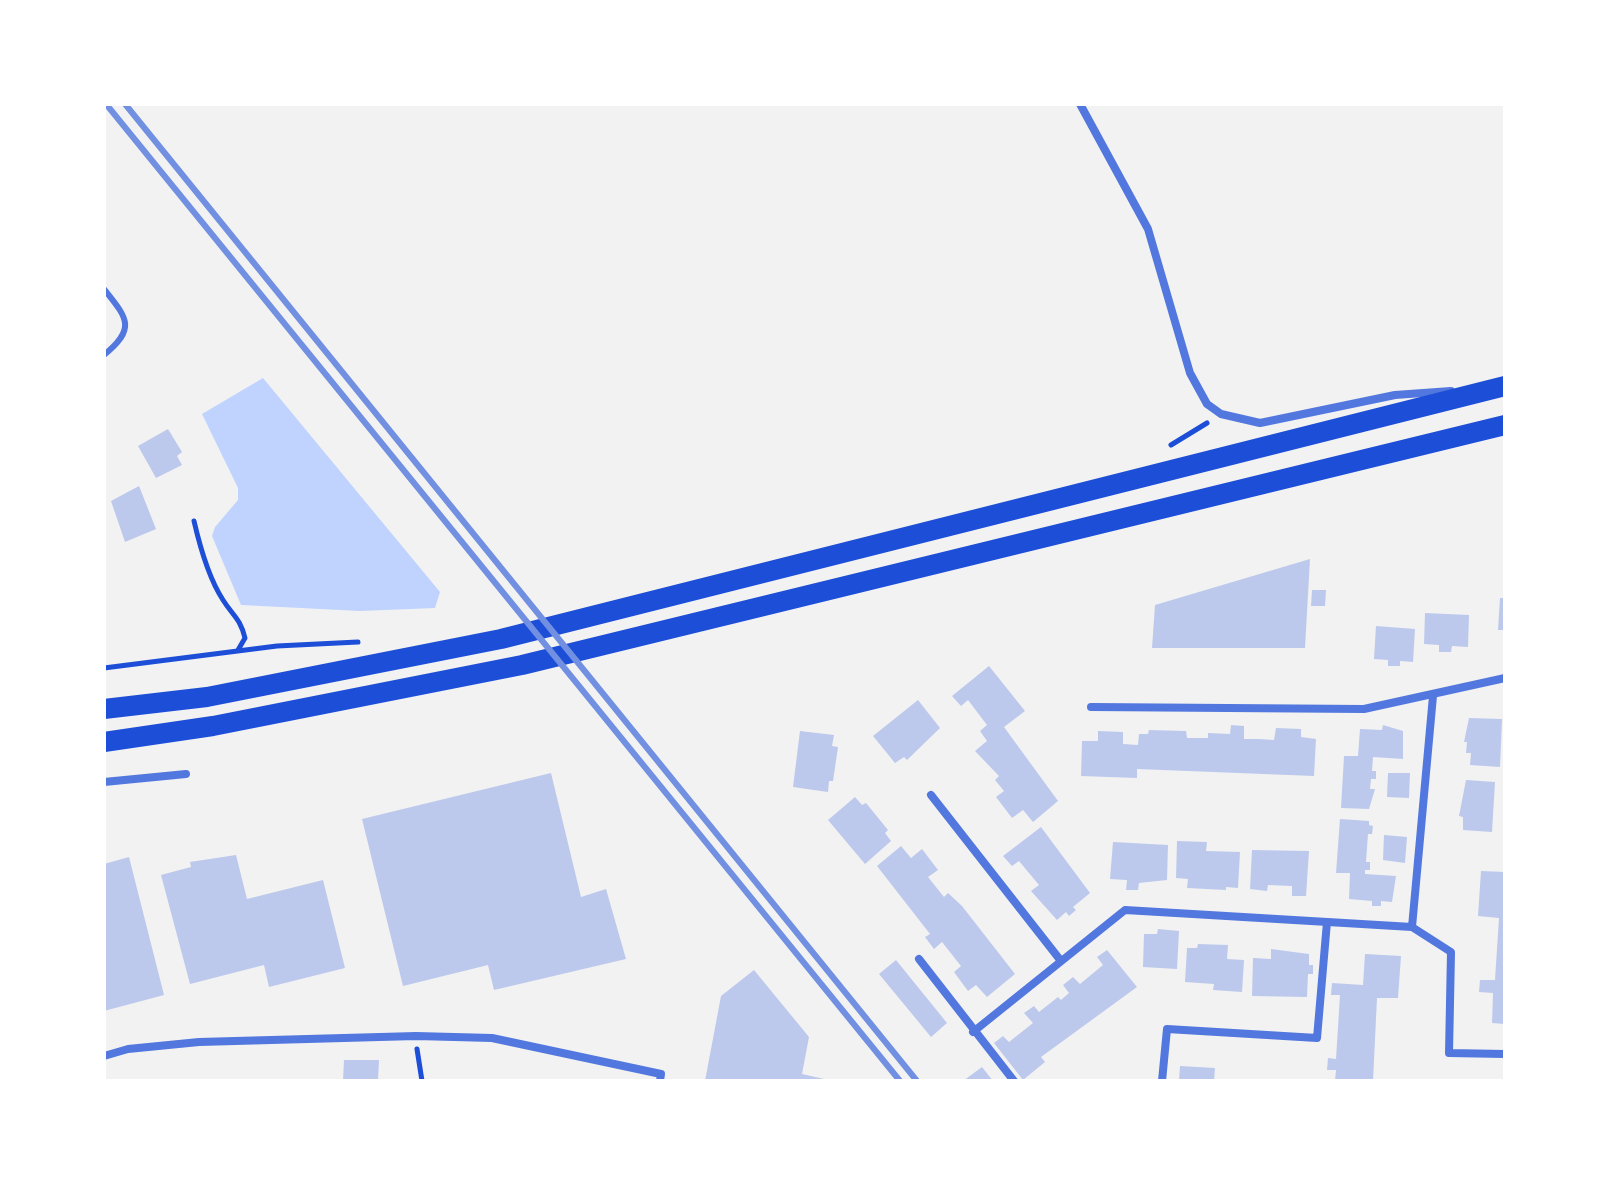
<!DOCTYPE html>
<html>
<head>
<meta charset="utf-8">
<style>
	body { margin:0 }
	#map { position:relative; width:1609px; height:1185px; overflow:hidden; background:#f2f2f2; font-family:"DejaVu Sans",sans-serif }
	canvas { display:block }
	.frame { position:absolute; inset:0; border:106px solid #fff; pointer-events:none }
</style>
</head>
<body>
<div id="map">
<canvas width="1609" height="1185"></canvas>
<div class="frame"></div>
</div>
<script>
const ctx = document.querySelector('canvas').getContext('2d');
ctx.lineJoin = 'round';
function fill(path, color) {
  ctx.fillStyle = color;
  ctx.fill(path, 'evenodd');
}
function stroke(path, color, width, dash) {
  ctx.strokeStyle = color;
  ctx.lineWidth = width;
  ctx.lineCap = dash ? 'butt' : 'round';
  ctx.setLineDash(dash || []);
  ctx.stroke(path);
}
fill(new Path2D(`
	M263,378L440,592L435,608L360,611L241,605L212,536L215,527L238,500V488L202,414Z`), '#bfd3fe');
fill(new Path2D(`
	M168,429L182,452L177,456L182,465L156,478L138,446Z
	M139,486L156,529L125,542L111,501Z
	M1310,559L1305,648H1152L1155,605Z
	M1312,590H1326L1325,606H1311Z
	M1500,598H1505V630H1498Z
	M1425,613L1469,615L1468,647L1452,646L1451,652H1439V645L1424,644Z
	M1376,626L1415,629L1413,662L1400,661V666H1388V660L1374,659Z
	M989,666L1025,711L1004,727L1058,801L1033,822L1023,810L1012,818L996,797L1004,791L995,780L999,776L975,751L987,741L980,731L987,725L968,700L961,706L952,696Z
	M918,700L940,728L907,760L904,757L895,763L873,736Z
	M1469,718L1502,719L1500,767L1470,765L1471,753H1466L1467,742H1464Z
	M1231,725L1244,726V739H1259L1274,740L1276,728L1301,729V737L1316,739L1314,776L1137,769V778L1081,776L1082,741H1098V731L1123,732V744L1138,745L1139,734H1148L1149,730L1186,731L1187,738H1208V733L1230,734Z
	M1383,725L1403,731V759L1373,757L1372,771H1376V779H1371L1370,789H1375L1369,809L1341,808L1344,756H1358L1360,729L1382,730Z
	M800,731L834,735L832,746L838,747L833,781H829L828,792L793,787Z
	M551,773L581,897L606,889L626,959L494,990L488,965L403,986L362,819Z
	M1388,773H1410L1409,798L1387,797Z
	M1466,780L1495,782L1492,832L1463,830V817L1459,816Z
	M855,797L862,805L866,803L888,830L885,833L891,841L865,864L828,820Z
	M1340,819L1369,821V825L1373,826L1372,834H1368L1366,862H1370V870H1365V874L1396,876L1392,902L1381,901V906H1372V901L1349,899L1350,873H1336Z
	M1041,827L1090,893L1073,907L1076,910L1069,916L1066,912L1057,920L1031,891L1039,885L1019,861L1012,866L1003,856Z
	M1384,835L1407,837L1405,863L1383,860Z
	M1177,841L1207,842L1206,851L1240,852L1238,888L1226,887V890L1187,888L1188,879L1176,878Z
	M1113,842L1168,845L1167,880L1139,883L1138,890H1126L1127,880L1110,879Z
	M901,846L911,858L922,849L938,870L928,877L944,897L948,893L962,906L1015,974L987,997L976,985L968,991L954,972L961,966L942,942L934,949L925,937L930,934L877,866Z
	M1252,850L1309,851L1306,896H1292V886L1268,885L1267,891L1250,889Z
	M236,855L247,899L323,880L345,968L269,987L264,965L190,984L161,875L191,867L190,862Z
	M129,857L164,995L104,1011V864Z
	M1481,871L1505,872V1024L1492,1023L1493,993L1479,992L1480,980H1495L1499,918L1478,916Z
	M1158,929L1179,931L1177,969L1143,967L1144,934H1157Z
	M1198,944L1228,945L1227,959L1244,960L1242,992L1213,990L1214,984L1185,982L1187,948H1197Z
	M1271,949L1309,954V965H1313V974H1308L1307,997L1252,996L1253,958L1271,959Z
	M1107,950L1137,987L1041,1057L1045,1062L1023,1080L994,1043L1003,1036L1009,1042L1033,1023L1024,1013L1034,1006L1039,1012L1058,997L1061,1000L1069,993L1063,985L1073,977L1080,984L1103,965L1097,957Z
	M1365,954L1401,956L1398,998H1377L1373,1081H1335L1336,1070H1327L1328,1058L1336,1059L1340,995H1331L1332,983L1363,985Z
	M896,960L947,1023L931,1037L879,974Z
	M754,970L809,1037L802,1074L833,1081H705L721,996Z
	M344,1060H379L378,1081H343Z
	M1180,1066L1215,1068L1214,1081H1179Z
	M982,1067L993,1081H963Z`), '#bdc9ec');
stroke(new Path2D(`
	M1171,445L1207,423
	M194,521C200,547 208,577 223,600C233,616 240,618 245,638L238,650
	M104,668L277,646L358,642
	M417,1049L422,1081`), '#1d4ed8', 5);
stroke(new Path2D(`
	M104,289C127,318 137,328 104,355`), '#5277de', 6);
stroke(new Path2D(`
	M1080,104L1148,229L1190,373L1207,404L1221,414L1260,423L1395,395L1451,391
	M1091,707L1364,709L1505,678
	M104,782L186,774
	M931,795L1061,961
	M1412,927L1433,696
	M1412,927L1451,952L1449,1053L1505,1054
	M919,959L1014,1081
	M973,1032L1125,910L1412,927
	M104,1056L128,1049L199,1042L416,1036L492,1038L661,1074L660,1081
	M1162,1081L1167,1029L1317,1038L1327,922`), '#5277de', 8);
stroke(new Path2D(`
	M104,709L207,697L501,639L1505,386
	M104,742L213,726L522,665L1505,425`), '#1d4ed8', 20);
stroke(new Path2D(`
	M106,104L900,1081
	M125,104L917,1081`), '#7290e2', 6);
</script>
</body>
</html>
